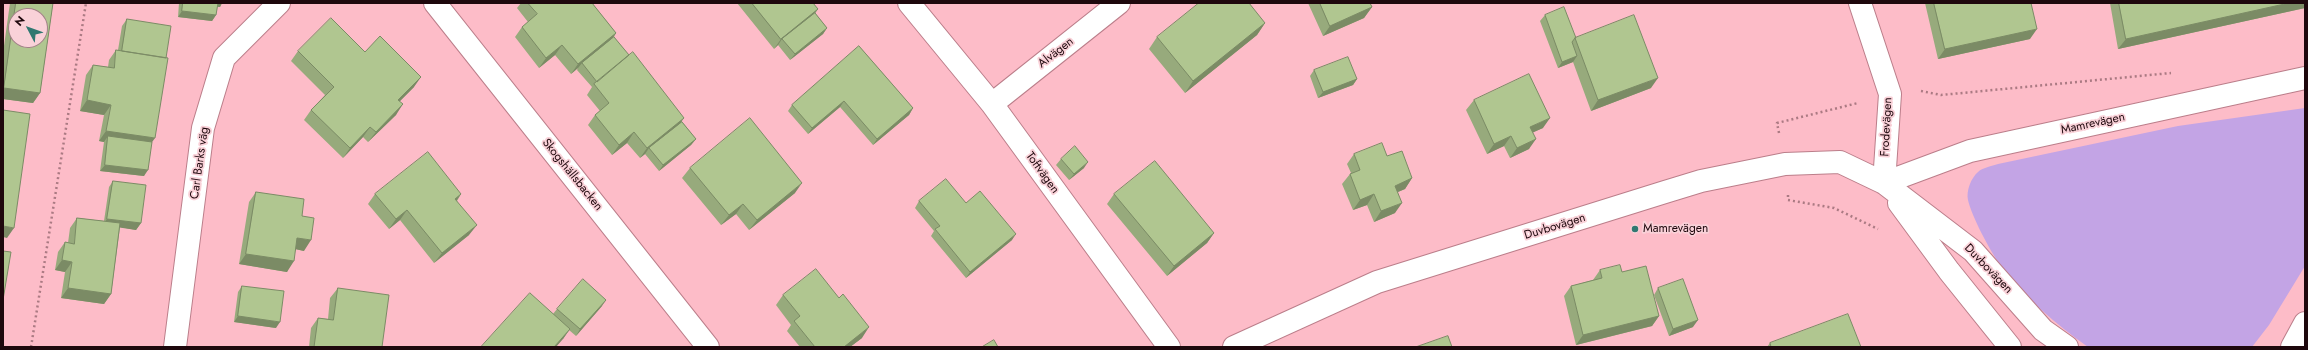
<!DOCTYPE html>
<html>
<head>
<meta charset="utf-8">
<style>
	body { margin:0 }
	#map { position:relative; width:2308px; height:350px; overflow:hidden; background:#fdbcc8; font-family:Jost,sans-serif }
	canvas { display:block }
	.frame { position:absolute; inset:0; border:4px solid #1e080d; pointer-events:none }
	.north { position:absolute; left:8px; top:8px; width:40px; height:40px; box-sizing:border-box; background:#f9d1d8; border:1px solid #a18187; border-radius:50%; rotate:311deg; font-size:11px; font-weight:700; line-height:16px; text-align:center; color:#1e080d }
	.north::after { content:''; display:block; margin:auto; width:14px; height:18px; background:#307871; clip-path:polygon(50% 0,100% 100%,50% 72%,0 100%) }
</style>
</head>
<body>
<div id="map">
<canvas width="2308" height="350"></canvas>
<div class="frame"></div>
<div class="north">N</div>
</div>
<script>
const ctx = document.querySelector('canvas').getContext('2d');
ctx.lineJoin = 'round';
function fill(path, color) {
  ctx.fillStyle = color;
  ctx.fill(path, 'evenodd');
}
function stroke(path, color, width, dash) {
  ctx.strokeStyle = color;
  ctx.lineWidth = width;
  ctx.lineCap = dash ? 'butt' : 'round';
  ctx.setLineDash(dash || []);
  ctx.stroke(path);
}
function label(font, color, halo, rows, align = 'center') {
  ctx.font = font + ' Jost,sans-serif';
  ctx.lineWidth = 3.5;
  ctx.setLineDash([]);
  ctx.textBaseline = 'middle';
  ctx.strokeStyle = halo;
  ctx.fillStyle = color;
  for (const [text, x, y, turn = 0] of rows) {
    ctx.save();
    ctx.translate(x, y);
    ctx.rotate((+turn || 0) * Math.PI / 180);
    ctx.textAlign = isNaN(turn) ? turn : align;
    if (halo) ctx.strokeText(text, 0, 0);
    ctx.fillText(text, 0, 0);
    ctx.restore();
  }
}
fill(new Path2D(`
	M2305,108V266L2269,325L2252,347H2088C2057,325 2024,297 2001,266C1991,253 1971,215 1968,200C1966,191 1971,178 1978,172C1982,168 1992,166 1998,164L2178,126Z`), '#c3a4e5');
const minor = new Path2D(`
	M435,3L708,347
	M909,3L992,104L1169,347
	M1860,3L1890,94L1884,183
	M992,104L1119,3
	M1884,183L1970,151L2305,78
	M1899,203L1949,271L2010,347
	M175,347L203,128L224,58L279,3
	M1234,347L1377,282L1665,192L1701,181L1785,164L1840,162L1884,183L1973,251L2043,330L2067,347
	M2292,347L2305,323`);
stroke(minor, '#bb7e8a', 24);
stroke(new Path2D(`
	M1921,91L1941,95L2171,73
	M1779,133L1777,123L1858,103
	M1788,195V200L1834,208L1878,229
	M31,347L86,3`), '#ab7a83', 2.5, [2, 3]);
stroke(minor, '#fff', 22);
fill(new Path2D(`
	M10,3H53L40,93L33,103L3,99V53Z
	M179,3H222L220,7H217L216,15L212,21L178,17Z
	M521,3H592L616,33L614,37L696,139L691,145L659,171L645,154L640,158L627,143L612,155L588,125L595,115L600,111L587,95L592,87L577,70L578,68L571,74L555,55L539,68L515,37L522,27L528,22L517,8Z
	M737,3H813L818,9L815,13L827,28L823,34L790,60L778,45L774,49Z
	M1308,3H1370L1372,7L1364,18L1323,36Z
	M1925,3H2031L2030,39L1938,59Z
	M2110,3H2305V8L2118,49Z
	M1545,15L1576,38L1651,88L1591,111L1573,62L1558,68L1540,21Z
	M127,19L152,142L144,176L100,171L104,142L99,141L104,115L80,111L86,75L93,65L108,67L109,60L116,50H118L122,26Z
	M1265,23L1257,35L1185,93L1149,49L1157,37Z
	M859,46L913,108L909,115L873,145L840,107L808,134L788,111L792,105Z
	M298,51L365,52L414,87L400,101L396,115L368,142L363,137L343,158L304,120L311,110L325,95L291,61Z
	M1314,70L1357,79L1353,85L1318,98L1310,76Z
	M1474,100L1543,128L1533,132L1529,149L1510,158L1504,146L1487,154L1466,110Z
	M1354,154L1387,156L1412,178L1405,189L1398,192L1395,213L1374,222L1367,205L1353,210L1342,184L1350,174L1351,173L1347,164Z
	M1061,159L1084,168L1069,180L1056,165Z
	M690,168L795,193L749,230L736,214L721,225L682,178Z
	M113,181L141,223L136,230L120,227L111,294L104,304L61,298L65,272L55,270L58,252L65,242L68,243L70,228L77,218L104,221L109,187Z
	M256,192L302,216L304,251L296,249L287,272L239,264L249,202Z
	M375,194H461L457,201L469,235L434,263L400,220L389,229L368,204Z
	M1114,194L1214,233L1207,243L1167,276L1107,204Z
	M919,201L966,203L1012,240L966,278L931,236L934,231L915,208Z
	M1600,270L1622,272L1659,316L1652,326L1576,345L1564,296L1571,286L1593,280Z
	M242,286L276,328L234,322L238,292Z
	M338,288L382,347H309L311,328L318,318L328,319L330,298Z
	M1658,288L1693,327L1669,336L1654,295Z
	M783,295L862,338L850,347H800L787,331L791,325L776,305Z
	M602,306L576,336L569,330L563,339L553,314L557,309Z
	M1770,343L1861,347H1767Z`), '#97aa7c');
fill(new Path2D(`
	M216,3H222L220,7L214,6Z
	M2289,3H2305V8L2118,49L2126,39Z
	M1372,7L1364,18L1323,36L1330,26Z
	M818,9L811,19L782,39L778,45L774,49L781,39Z
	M182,11L216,15L212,21L178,17Z
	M1265,23L1257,35L1185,93L1193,81Z
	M827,28L823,34L790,60L795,54Z
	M2037,29L2030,39L1938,59L1945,49Z
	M616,33L609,43L582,63L578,68L571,74L578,64Z
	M562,45L555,55L539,68L546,58Z
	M1577,56L1573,62L1558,68L1562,62Z
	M421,77L414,87L391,110L398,100Z
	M1658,78L1651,88L1591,111L1598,100Z
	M1357,79L1353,85L1318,98L1323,92Z
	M4,88L40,93L33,103L3,99V89Z
	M87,100L111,105L104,115L80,111Z
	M844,101L840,107L808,134L812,128Z
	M403,104L396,115L368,142L376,132Z
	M913,108L909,115L873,145L877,139Z
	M684,118L677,128L649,148L645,154L640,158L647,148Z
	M1550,118L1543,128L1523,137L1530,127Z
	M370,127L363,137L343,158L350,148Z
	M106,131L155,138L148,148L108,136L104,142L99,141Z
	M634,132L627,143L612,155L619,145Z
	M1511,136L1504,146L1487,154L1494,144Z
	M696,139L691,145L659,171L663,165Z
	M1536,139L1529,149L1510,158L1517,148Z
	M1088,162L1084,168L1069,180L1074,174Z
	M105,165L148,170L144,176L100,171Z
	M1412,178L1405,189L1388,196L1395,186Z
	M802,183L795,193L749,230L757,220Z
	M461,194L454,204L455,199Z
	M1374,194L1367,205L1353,210L1360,200Z
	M1402,203L1395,213L1374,222L1381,211Z
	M743,204L736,214L721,225L729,215Z
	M407,210L400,220L389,229L396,219Z
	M107,219L141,223L136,230L103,225Z
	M477,225L469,235L434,263L442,253Z
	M3,226L14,228L7,238L3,237Z
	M1214,233L1207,243L1167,276L1174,266Z
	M1016,234L1012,240L966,278L970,272Z
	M297,238L311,240L304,251L290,248Z
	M246,254L294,261L287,272L239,264Z
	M62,260L72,262L65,272L55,270Z
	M68,288L111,294L104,304L61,298Z
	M606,300L602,306L576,336L580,329Z
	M238,316L280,322L276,328L234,322Z
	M1659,316L1652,326L1576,345L1583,335Z
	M1698,320L1693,327L1669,336L1673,329Z
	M869,327L862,338L850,347H844Z
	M570,329L563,339L556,347H554Z`), '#7b8b65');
const building = new Path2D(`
	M16,3H53L40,93L4,88ZM16,16H40V40H16Z
	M183,3H218L216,15L182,11Z
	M528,3H592L616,33L578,64L562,45L546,58L522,27L537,14Z
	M752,3H813L818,9L781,39Z
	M1199,3H1249L1265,23L1193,81L1157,37Z
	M1320,3H1370L1372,7L1330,26Z
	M1934,3H2031L2037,29L1945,49Z
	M2119,3H2289L2126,39Z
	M1564,7L1576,38H1575L1572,42L1577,56L1562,62L1545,15Z
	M815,13L827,28L795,54L782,39Z
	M1634,15L1658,78L1598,100L1575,38Z
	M331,18L365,52L380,36L421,77L398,100L403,104L376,132L370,127L350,148L311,110L334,87L298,51Z
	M127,19L171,26L166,58L122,51Z
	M614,37L629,55L597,82L582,63Z
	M859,46L913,108L877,139L844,101L812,128L792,105Z
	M116,50L168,58L155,138L106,131L111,105L87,100L93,65L114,68Z
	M633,52L684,118L647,148L634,132L619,145L595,115L609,103L594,84Z
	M1348,57L1357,79L1323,92L1314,70Z
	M1529,74L1550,118L1530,127L1536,139L1517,148L1511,136L1494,144L1474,100Z
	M3,110L30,114L14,228L3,226Z
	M750,118L802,183L757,220L743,204L729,215L690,168Z
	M682,122L696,139L663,165L649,148Z
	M108,136L152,142L148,170L105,165Z
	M1382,143L1387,156L1402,151L1412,178L1395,186L1402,203L1381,211L1374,194L1360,200L1350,174L1360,170L1354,154Z
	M1075,146L1088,162L1074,174L1061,159Z
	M428,152L461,194L455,199L477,225L442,253L407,210L396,219L375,194Z
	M1155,161L1214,233L1174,266L1114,194Z
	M946,179L966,203L980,191L1016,234L970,272L935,229L940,226L919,201Z
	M113,181L146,185L141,223L107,219Z
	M256,192L304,199L302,216L314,218L311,240L297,238L294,261L246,254Z
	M77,218L120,223L111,294L68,288L72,262L62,260L65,242L74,244Z
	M3,251L11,252L3,300Z
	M1620,265L1622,272L1646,266L1659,316L1583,335L1571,286L1602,278L1600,270Z
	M816,269L839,298L843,294L869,327L844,347H815L794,321L800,316L783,295Z
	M583,279L606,300L580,329L557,309Z
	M1683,279L1698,320L1673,329L1658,288Z
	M242,286L284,291L280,322L238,316Z
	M338,288L389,295L382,347H314L318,318L333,320Z
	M530,293L570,329L554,347H481Z
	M1848,314L1861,347H1771L1770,343Z
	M1448,336L1452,347H1416Z
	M994,340L998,347H982Z`);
fill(building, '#b0c690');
stroke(building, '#7b8b65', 1);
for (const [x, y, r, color] of [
	[1635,229,4,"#307871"]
]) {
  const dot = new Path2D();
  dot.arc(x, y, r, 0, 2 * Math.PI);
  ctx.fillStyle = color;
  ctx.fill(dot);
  stroke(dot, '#f9d1d8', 1.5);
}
label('12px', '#1e080d', '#f9d1d8', [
	["Alvägen",1056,53,-38],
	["Mamrevägen",2093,124,-12],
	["Frodevägen",1887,127,-87],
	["Carl Barks väg",200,163,-82],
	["Toftvägen",1042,173,54],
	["Skogshällsbacken",572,175,51],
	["Duvbovägen",1555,227,-17],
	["Duvbovägen",1988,269,46]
]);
label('12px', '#1e080d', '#f9d1d8', [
	["Mamrevägen",1643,229]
], 'left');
</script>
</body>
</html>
